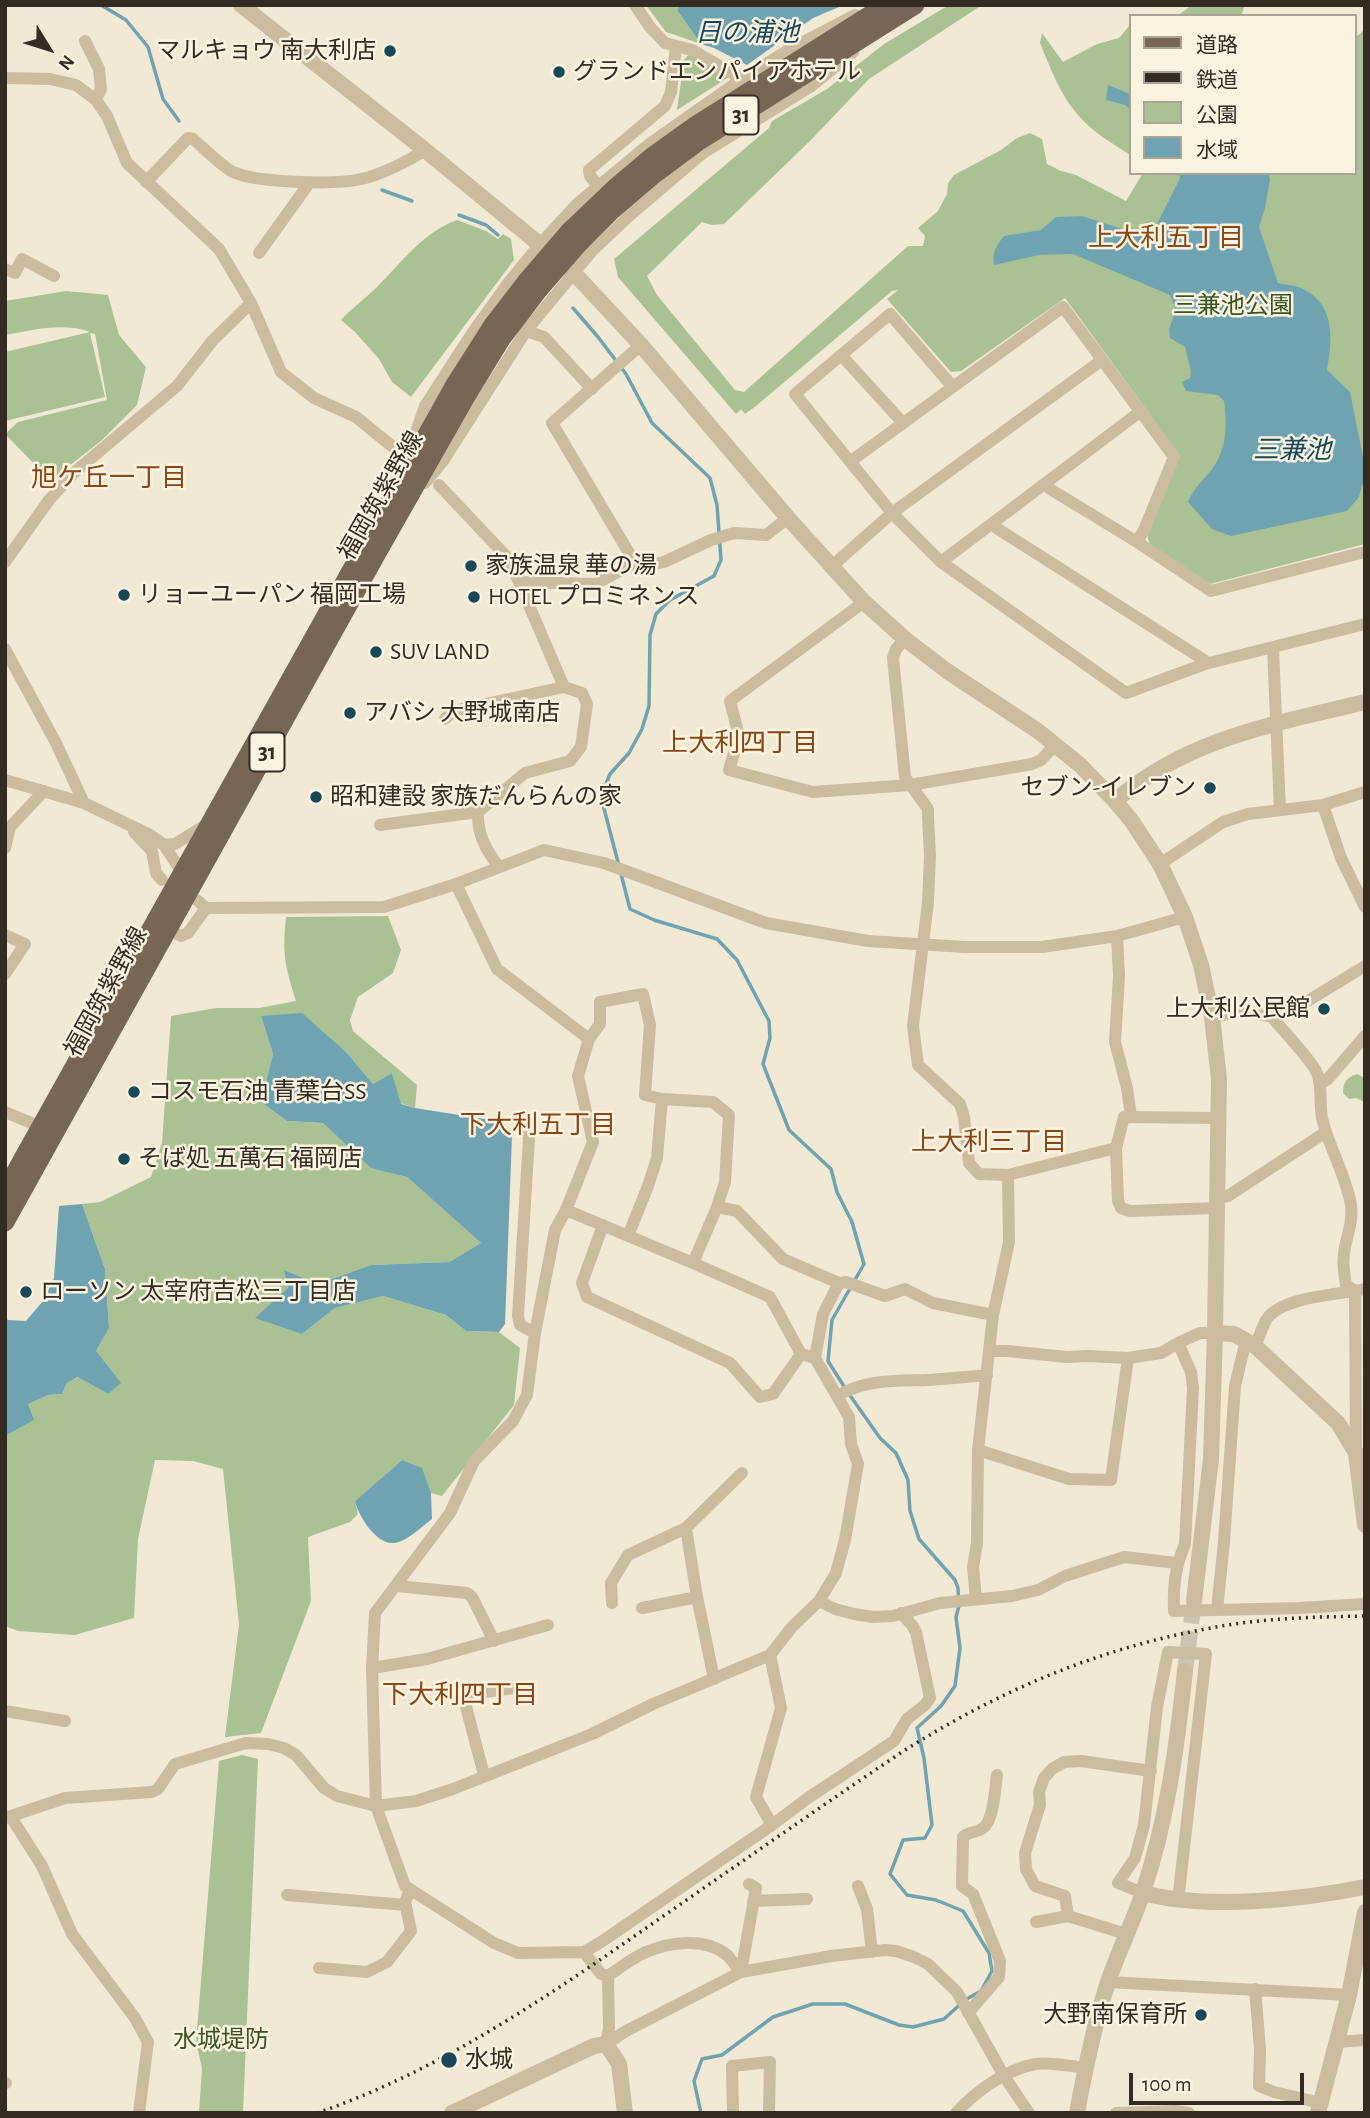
<!DOCTYPE html>
<html>
<head>
<meta charset="utf-8">
<style>
	body { margin:0 }
	#map { position:relative; width:1370px; height:2118px; overflow:hidden; background:#f2e9d4; font-family:"Alegreya Sans","Noto Sans JP",sans-serif }
	canvas { display:block }
	.frame { position:absolute; inset:0; border:7px solid #342b23; pointer-events:none }
	.legend { position:absolute; left:1129px; top:14px; width:228px; height:161px; box-sizing:border-box; background:#faf3e0; border:2px solid #aba394; margin:0; padding:9px 12px; list-style:none; font-size:21px; color:#342b23 }
	.legend li { display:flex; align-items:center; gap:14px; height:35px }
	.legend b { width:35px; border:2px solid #aba394 }
	.north { position:absolute; left:14px; top:14px; width:70px; height:70px; -webkit-text-stroke:5px #faf3e0; paint-order:stroke; rotate:128deg; font-size:19px; font-weight:700; line-height:28px; text-align:center; color:#342b23 }
	.north::after { content:''; display:block; margin:auto; width:24px; height:32px; background:#342b23; clip-path:polygon(50% 0,100% 100%,50% 72%,0 100%) }
	.scale { position:absolute; left:1129px; top:2073px; width:175px; height:32px; box-sizing:border-box; border:4px solid #342b23; border-top:0; padding-left:9px; font-size:21px; line-height:24px; white-space:nowrap; color:#342b23; -webkit-text-stroke:5px #faf3e0; paint-order:stroke }
</style>
</head>
<body>
<div id="map">
<canvas width="1370" height="2118"></canvas>
<div class="frame"></div>
<ul class="legend">
<li><b style="height:9px;background:#776653"></b>道路</li>
<li><b style="height:9px;background:#342b23"></b>鉄道</li>
<li><b style="height:19px;background:#aac293"></b>公園</li>
<li><b style="height:19px;background:#70a3b2"></b>水域</li>
</ul>
<div class="north">N</div>
<div class="scale">100 m</div>
</div>
<script>
const ctx = document.querySelector('canvas').getContext('2d');
ctx.lineJoin = 'round';
function fill(path, color) {
  ctx.fillStyle = color;
  ctx.fill(path, 'evenodd');
}
function stroke(path, color, width, dash) {
  ctx.strokeStyle = color;
  ctx.lineWidth = width;
  ctx.lineCap = dash ? 'butt' : 'round';
  ctx.setLineDash(dash || []);
  ctx.stroke(path);
}
function label(font, color, halo, rows, align = 'center') {
  ctx.font = font + ' "Alegreya Sans","Noto Sans JP",sans-serif';
  ctx.lineWidth = 5;
  ctx.setLineDash([]);
  ctx.textBaseline = 'middle';
  ctx.strokeStyle = halo;
  ctx.fillStyle = color;
  for (const [text, x, y, turn = 0] of rows) {
    ctx.save();
    ctx.translate(x, y);
    ctx.rotate((+turn || 0) * Math.PI / 180);
    ctx.textAlign = isNaN(turn) ? turn : align;
    if (halo) ctx.strokeText(text, 0, 0);
    ctx.fillText(text, 0, 0);
    ctx.restore();
  }
}
fill(new Path2D(`
	M646,5H680L677,10L701,44L666,32Z
	M949,5H982L869,79L811,140L724,224L712,225L702,222L647,276L657,295L735,390L744,392L908,246H923L925,236L918,228L938,211L947,194L948,183L954,175L1001,150L1017,138L1030,133L1042,139L1047,164L1061,171L1076,175L1126,201L1143,173H1354V39L1365,29V544L1210,584L1150,545L1147,535L1180,456L1065,298L961,371L951,372L887,299L898,290L892,291L756,406L745,414L741,409L736,414L618,277L614,259L769,128L772,121L827,89L884,44Z
	M1192,5H1245L1241,16H1177Z
	M1130,25V155C1112,143 1092,132 1078,115C1060,95 1050,67 1040,43L1042,33L1063,62L1097,44L1119,38Z
	M690,53L729,77L677,110L684,60Z
	M457,220L486,231L498,239L503,234L511,239L514,260L411,397L392,382L379,359L355,332L341,320C352,308 366,298 377,287C403,261 422,233 457,220Z
	M66,291L108,295L119,335L146,367L137,405L101,441L56,476L47,477L5,434L18,422L107,400L95,334L90,333L105,397L5,421V352L90,332C63,322 33,330 5,335V301Z
	M388,916L401,950L393,973L358,997L350,1020L353,1031L417,1085L415,1108L400,1103L392,1073L373,1084L347,1053L261,1016L273,1054L261,1102L287,1121L323,1123L371,1167L407,1177L481,1243L449,1262L371,1265L316,1284L285,1271L302,1334L335,1308L383,1296L446,1315L466,1331L499,1332L520,1348L514,1405L442,1496L431,1493L421,1468L402,1460L355,1501L358,1514L350,1522L308,1537L311,1601L261,1733L225,1737L239,1625L223,1469L193,1461L155,1460L138,1539L134,1618L75,1635L18,1631L5,1626V1436L33,1420L27,1404L48,1395L62,1394L67,1383L79,1377L108,1394L96,1351L109,1328L105,1269L82,1204L100,1202L151,1177L162,1143L171,1016L216,1008H259L296,1001C285,966 282,954 286,917Z
	M1357,1074L1365,1078V1102L1356,1098L1349,1099L1343,1093C1343,1082 1347,1077 1357,1074Z
	M242,1755L258,1759L243,2113H199L202,2068L196,2042L219,1761Z`), '#aac293');
fill(new Path2D(`
	M680,5H844L813,18L747,65L714,48L701,44L677,10Z
	M1108,85L1130,94V109L1125,105L1106,100Z
	M1179,173H1268L1270,179L1265,208L1259,227L1278,283C1286,285 1297,285 1305,290C1336,306 1332,342 1327,370L1350,392L1365,467V482L1362,485L1359,497L1347,511L1231,536L1212,529L1188,502C1194,487 1205,479 1214,466C1227,447 1227,423 1224,401L1218,395L1186,391L1182,382L1190,378L1191,371L1185,347L1170,338L1169,329L1176,310L1170,295L1073,254L1039,255L994,265C992,252 996,246 1004,236L1041,230L1056,217L1082,216L1150,238L1180,178Z
	M302,1013L347,1053L373,1084L392,1073L401,1104L415,1108L497,1121L512,1136L505,1324L499,1332L466,1331L446,1315L383,1296L335,1308L302,1334L255,1318L288,1288L284,1270L317,1284L371,1265L449,1262L481,1243L407,1177L371,1168L323,1123L287,1121L261,1102L273,1054L261,1016Z
	M82,1204L105,1269L109,1328L96,1351L121,1383L108,1394L78,1377L67,1383L62,1394L48,1395L28,1404L34,1420L5,1436V1318L8,1320L26,1321L43,1301L54,1278L59,1206Z
	M402,1460L422,1468L431,1493L432,1519C422,1526 407,1542 394,1543C376,1545 358,1515 355,1501Z`), '#70a3b2');
stroke(new Path2D(`
	M101,5L126,20L148,47L163,99L179,121
	M382,190L412,201
	M459,215L486,225L498,235
	M573,308L598,337L626,374L652,423L710,478L717,505L721,560L714,576L670,600L656,614L650,635L649,706L642,729L629,753L610,774L601,797L619,866
	M621,874L630,909L654,920L717,939L737,960L769,1021L770,1038L763,1064L789,1130L831,1169L837,1192L852,1222L864,1264L832,1320L828,1361L845,1388
	M701,2113L694,2081L702,2059L722,2055L773,2017L813,2004H845L899,2025L913,2027L944,2019L965,2000L981,1991L992,1971L989,1953L963,1911L936,1900L907,1895L890,1874L903,1840L925,1838L932,1825L924,1758L917,1728L941,1706L955,1686L960,1648L956,1617L959,1606L958,1588L955,1580L919,1539L910,1511L908,1480L896,1453L880,1438L849,1394`), '#70a3b2', 3.5);
stroke(new Path2D(`
	M1185,1671L1194,1601`), '#ccc3b1', 16, [16, 8]);
stroke(new Path2D(`
	M635,5L650,27L665,43L692,50L742,79
	M85,41L99,69L101,89L96,100
	M5,78L50,79L76,85L96,100L107,116L127,163L219,249L251,303L281,372L314,398L356,417L393,447
	M146,182L188,138L193,139C205,149 218,163 231,171C253,183 336,185 361,179C379,176 410,160 425,150
	M602,190L590,176L589,170L665,106L671,92L676,46
	M259,253L310,182
	M5,269L15,273L22,259L54,276
	M526,331L544,337L592,389
	M841,355L903,423
	M952,386L890,314L795,394L892,513L941,562L1126,693L1205,664L1365,624
	M409,453L425,406L473,332L509,282L540,244L578,203L648,145L742,79L790,49L855,15
	M851,461L1063,307L1174,457L1144,530L1137,542
	M425,483L443,461L526,331L592,251L628,217L703,153L810,87L853,52
	M1045,484L1050,489L1137,542L1211,591L1365,552
	M439,485L505,555L519,582L564,687L582,693L587,704L581,747L570,761L525,773L478,812C477,834 486,850 499,867
	M993,524L998,529L1204,660L1205,664
	M5,562L49,500L76,471L177,386L213,340L251,303
	M941,562L1141,411
	M635,563L552,423L641,345
	M831,567L892,513L1102,360
	M519,582L595,584L635,563L646,566L664,562L711,540L734,533L766,535L788,518
	M864,602L730,701L739,736L729,770L813,792L910,785L1032,764L1041,760L1055,745
	M905,639L896,649L893,658L905,777L928,809V817L930,856L928,902L913,1026L918,1065L960,1104L964,1117L969,1163L979,1174L1008,1175L1116,1148L1124,1117L1218,1118
	M1273,648L1280,810
	M5,649L56,743L84,803
	M445,719L453,711L564,687
	M5,780L84,803L150,835L164,845L183,874
	M1323,805L1341,858L1365,907
	M380,825L478,812
	M134,832L152,851L156,873L162,880
	M164,845L175,844L207,824
	M5,848L10,827L44,791
	M1160,864L1223,822L1248,814L1323,805L1365,792
	M456,884L497,969L589,1039
	M198,901L206,908L384,907L456,884L544,850L604,863L766,923L868,941L965,947H1042L1117,936L1185,917
	M169,930L181,936L188,933L206,908
	M5,935L25,944L5,974
	M1117,936L1119,976L1115,1042L1127,1088L1131,1116
	M1212,1017L1245,1011L1272,1017L1293,1010L1365,966
	M1272,1017C1284,1032 1307,1055 1316,1071C1323,1084 1319,1103 1322,1118C1329,1148 1346,1175 1351,1205C1353,1221 1348,1232 1345,1247C1342,1260 1344,1272 1346,1285L1355,1291
	M1321,1083L1327,1080L1365,1036
	M5,1112L41,1127
	M524,1125L529,1138L518,1316L520,1325L535,1333
	M1116,1148L1118,1201L1121,1208L1130,1211L1217,1208
	M1217,1198L1228,1196L1326,1132
	M566,1210L693,1263L717,1207
	M603,1225L582,1283L587,1297L730,1363L760,1397L773,1394L801,1354L815,1358L823,1314L839,1283
	M628,1236L648,1186L657,1158L662,1099
	M693,1263L770,1297L801,1354
	M1355,1291L1356,1452
	M1215,1333H1200L1178,1343L1191,1372L1193,1388L1185,1544C1175,1567 1173,1587 1174,1611L1299,1608L1365,1604
	M1255,1346C1259,1338 1262,1328 1266,1320C1282,1296 1338,1295 1365,1289
	M990,1351H1007L1067,1357L1088,1356L1128,1358L1161,1353L1178,1343
	M837,1396C865,1379 896,1381 927,1380C947,1379 967,1377 987,1375
	M978,1450L1069,1479L1111,1480L1128,1358
	M686,1528L697,1597L714,1679
	M397,1586L467,1593L472,1597L494,1641
	M976,1599L973,1567L977,1543L978,1450L993,1315L1009,1242L1008,1175
	M819,1601L835,1609L854,1614L873,1617L893,1616L940,1603L1012,1596L1038,1590L1065,1576L1124,1557L1177,1563
	M612,1603L611,1583L628,1555L686,1528L742,1473
	M642,1608L697,1597
	M1217,1610L1224,1542L1235,1386L1246,1340
	M770,1655L781,1708L756,1797L772,1825L601,1942L584,1952L518,1953L494,1943L405,1886L376,1806L372,1668L375,1613L450,1513L474,1461L513,1421L527,1395L535,1333L555,1230L566,1210L593,1142L578,1076L589,1039L600,1024V1002L643,994L650,1025L645,1095L662,1099L713,1102L729,1115L725,1182L717,1207L737,1211L783,1259L839,1283L846,1282L885,1296L905,1289L933,1303L993,1315
	M372,1668L427,1659L548,1625
	M5,1711L65,1721
	M484,1775L463,1695L521,1687
	M11,1817L42,1866L72,1934L135,2018L148,2042L139,2113
	M5,1818L65,1798L152,1792L158,1789L175,1764L246,1743L268,1744L284,1748L296,1755L324,1788L337,1796L376,1806L416,1801L453,1789L592,1734L653,1704L770,1655L792,1627L819,1601L836,1573L845,1540L858,1464L851,1444L849,1417L815,1358
	M772,1825L808,1798L894,1741L907,1719L925,1705L930,1698L916,1632L912,1625L901,1613
	M858,1886L867,1909L872,1952
	M1143,1893L1118,1883L1135,1858L1144,1825L1157,1707L1168,1652L1206,1654L1178,1901
	M287,1895L406,1905
	M753,1901L807,1899
	M1068,1916L1065,1896L1035,1886L1026,1869L1025,1853L1040,1805L1039,1792L1044,1778L1052,1769L1064,1762L1081,1761L1151,1771
	M1036,1922L1068,1916L1126,1934
	M584,1952L601,1974L608,1976L609,2028L606,2044
	M319,1968L367,1972L387,1962L411,1931L405,1902L410,1890
	M741,1972L756,1888L749,1884
	M608,1976C620,1968 632,1958 646,1952C670,1942 705,1937 727,1955C732,1960 736,1967 741,1972
	M1108,1982L1349,1995
	M1255,1989L1260,2049L1259,2086L1274,2092L1321,2103
	M968,2013L999,1977L1000,1961L973,1894L962,1886L963,1837C969,1831 977,1833 983,1828C994,1821 995,1788 997,1775
	M1336,2042L1365,2040
	M606,2044L626,2031L741,1972L831,1956L885,1950L896,1951L914,1957L928,1964L957,1992L1004,2076L1029,2113
	M5,2083H6
	M733,2113L732,2066L770,2062L769,2113
	M956,2113C976,2091 1005,2070 1035,2064C1050,2062 1070,2066 1085,2068
	M1116,2113L1175,2111L1189,2113`), '#cbbb9f', 12);
stroke(new Path2D(`
	M241,5L425,150L573,272L641,345L788,518L864,602L905,639L947,671L1038,731L1080,765L1115,801L1131,820L1160,864L1185,917L1201,965L1212,1017L1219,1079L1215,1333L1234,1334L1255,1346L1338,1423L1356,1453L1365,1525
	M1115,801C1187,738 1275,724 1365,702
	M1194,1601L1211,1459L1215,1333
	M1143,1893C1207,1910 1300,1900 1365,1887
	M452,2113L594,2046L606,2044L619,2064L625,2113
	M1077,2113C1085,2069 1094,2025 1108,1982C1118,1952 1133,1923 1143,1892C1167,1821 1177,1746 1185,1671
	M1318,2113L1349,1995L1365,1912`), '#cbbb9f', 16);
stroke(new Path2D(`
	M570,231L615,188L653,156L695,126L886,5
	M580,242L611,211L652,176L699,141L915,5
	M5,1191L456,383L493,325L527,281
	M5,1222L377,553L465,398L501,339L539,289`), '#776653', 19);
stroke(new Path2D(`
	M317,2113C439,2071 544,1999 649,1926C733,1868 817,1809 902,1752C998,1691 1099,1648 1211,1628C1261,1618 1314,1617 1365,1616`), '#342b23', 3.5, [2, 5]);
stroke(new Path2D(`
	M527,281L570,231
	M539,289L580,242`), '#776653', 19);
for (const [x, y, r, color] of [
	[390,51,7,"#164858"],
	[559,72,7,"#164858"],
	[471,566,7,"#164858"],
	[124,595,7,"#164858"],
	[474,597,7,"#164858"],
	[376,652,7,"#164858"],
	[350,713,7,"#164858"],
	[1210,788,7,"#164858"],
	[316,797,7,"#164858"],
	[1324,1009,7,"#164858"],
	[134,1092,7,"#164858"],
	[124,1159,7,"#164858"],
	[26,1292,7,"#164858"],
	[1201,2015,7,"#164858"],
	[449,2060,9,"#164858"]
]) {
  const dot = new Path2D();
  dot.arc(x, y, r, 0, 2 * Math.PI);
  ctx.fillStyle = color;
  ctx.fill(dot);
  stroke(dot, '#faf3e0', 2.5);
}
for (const [x, y, w] of [
	[741,115,35],
	[267,752,35]
]) {
  const box = new Path2D();
  box.roundRect(x - w / 2, y - 19.5, w, 39, 5);
  ctx.fillStyle = '#faf3e0';
  ctx.fill(box);
  stroke(box, '#342b23', 2);
}
label('bold 23px', '#342b23', null, [
	["31",741,115],
	["31",267,752]
]);
label('24px', '#342b23', '#faf3e0', [
	["マルキョウ 南大利店",376,51,"right"],
	["グランドエンパイアホテル",573,72],
	["家族温泉 華の湯",485,566],
	["リョーユーパン 福岡工場",138,595],
	["HOTEL プロミネンス",488,597],
	["SUV LAND",390,652],
	["アバシ 大野城南店",364,713],
	["セブン-イレブン",1196,788,"right"],
	["昭和建設 家族だんらんの家",330,797],
	["上大利公民館",1310,1009,"right"],
	["コスモ石油 青葉台SS",148,1092],
	["そば処 五萬石 福岡店",138,1159],
	["ローソン 太宰府吉松三丁目店",40,1292],
	["大野南保育所",1187,2015,"right"],
	["水城",465,2060]
], 'left');
label('24px', '#3a5425', '#faf3e0', [
	["三兼池公園",1233,306],
	["水城堤防",221,2040]
]);
label('24px', '#342b23', '#faf3e0', [
	["福岡筑紫野線",381,496,-60],
	["福岡筑紫野線",106,992,-61]
]);
label('italic 26px', '#164858', '#faf3e0', [
	["日の浦池",747,33],
	["三兼池",1292,450]
]);
label('26px', '#894616', '#faf3e0', [
	["上大利五丁目",1166,238],
	["旭ケ丘一丁目",109,478],
	["上大利四丁目",740,743],
	["下大利五丁目",538,1125],
	["上大利三丁目",989,1142],
	["下大利四丁目",460,1695]
]);
</script>
</body>
</html>
